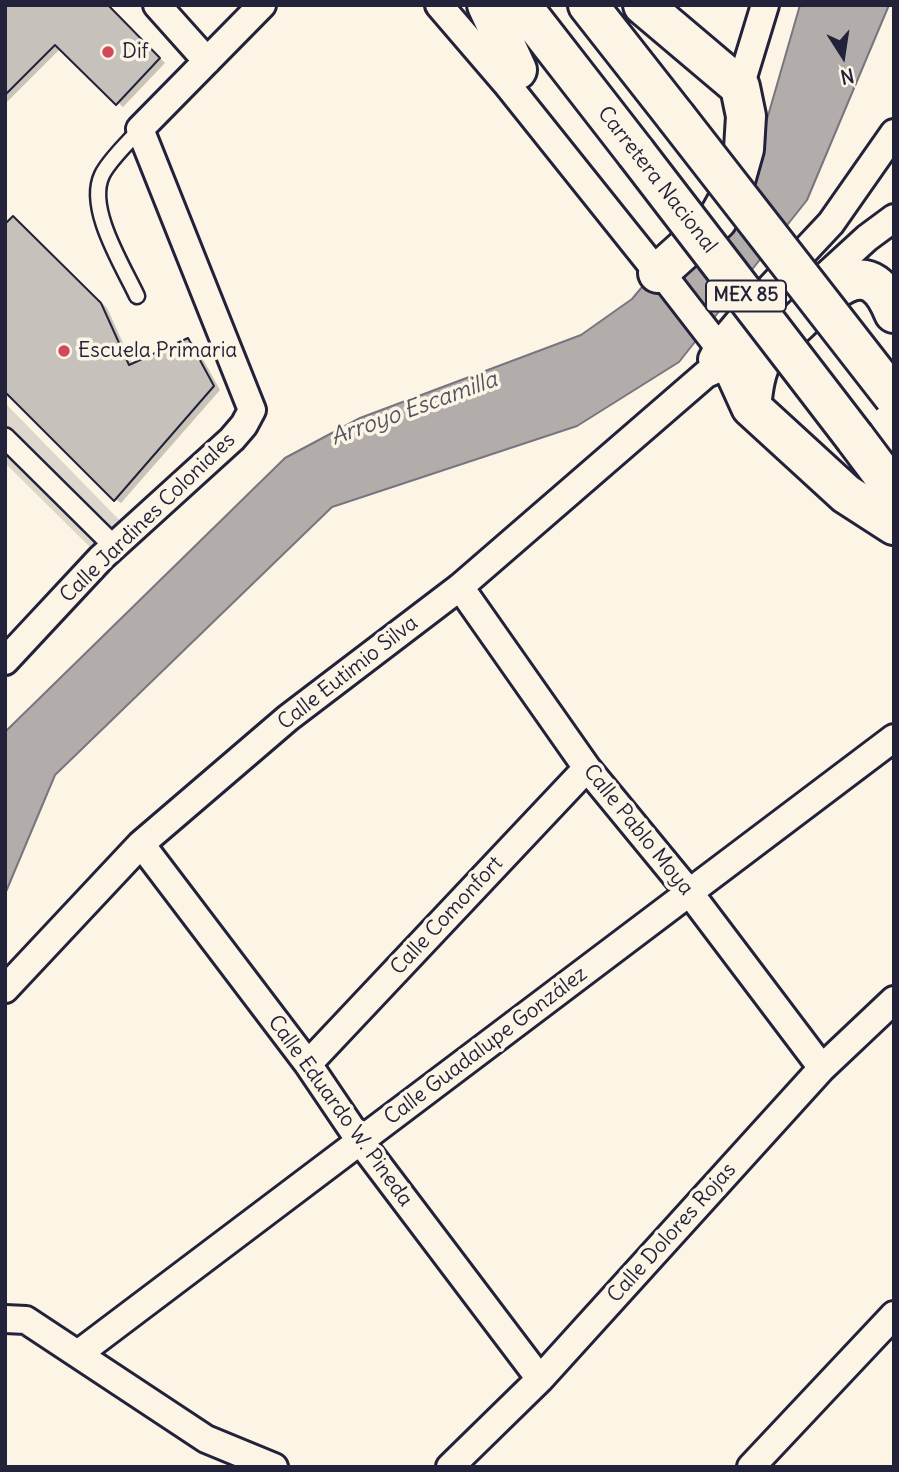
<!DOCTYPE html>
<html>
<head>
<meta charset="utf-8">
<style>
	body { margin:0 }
	#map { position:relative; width:899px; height:1472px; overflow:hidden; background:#fcf5e5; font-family:Delius,sans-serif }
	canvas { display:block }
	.frame { position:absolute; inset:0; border:7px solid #22223b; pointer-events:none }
	.north { position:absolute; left:808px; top:21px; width:70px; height:70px; -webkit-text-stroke:5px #fcf5e5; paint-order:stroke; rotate:168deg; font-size:19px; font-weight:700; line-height:28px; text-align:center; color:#22223b }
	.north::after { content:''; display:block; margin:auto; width:24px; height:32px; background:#22223b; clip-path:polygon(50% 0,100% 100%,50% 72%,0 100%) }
</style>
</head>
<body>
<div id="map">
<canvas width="899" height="1472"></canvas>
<div class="frame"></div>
<div class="north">N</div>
</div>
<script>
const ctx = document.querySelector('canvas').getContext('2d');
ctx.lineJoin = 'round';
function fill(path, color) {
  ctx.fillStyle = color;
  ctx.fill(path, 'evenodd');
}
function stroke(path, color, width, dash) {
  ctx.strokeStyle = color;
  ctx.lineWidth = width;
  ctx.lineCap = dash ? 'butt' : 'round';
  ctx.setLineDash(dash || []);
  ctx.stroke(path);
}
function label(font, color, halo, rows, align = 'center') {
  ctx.font = font + ' Delius,sans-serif';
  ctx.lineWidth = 7;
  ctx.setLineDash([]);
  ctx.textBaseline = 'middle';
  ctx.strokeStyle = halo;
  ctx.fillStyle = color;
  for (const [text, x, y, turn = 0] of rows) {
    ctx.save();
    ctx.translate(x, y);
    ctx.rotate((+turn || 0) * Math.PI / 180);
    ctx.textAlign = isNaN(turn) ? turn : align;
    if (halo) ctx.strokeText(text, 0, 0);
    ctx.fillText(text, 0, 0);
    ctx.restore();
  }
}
fill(new Path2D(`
	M5,403L130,531L101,558L5,463Z`), '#dcd6cc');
const water = new Path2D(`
	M800,5H889L807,200L679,362L577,426L332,507L55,775L5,894L6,731L285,458L360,418L581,335L632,299L759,147Z`);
fill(water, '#b2adab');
stroke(water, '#78757e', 2);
fill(new Path2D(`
	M5,5H108L165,63L123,107L61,48L5,104Z
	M13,219L107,308L133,365L188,340L194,343L220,390L121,503L115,499Z`), '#0003');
const building = new Path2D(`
	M5,5H108L160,58L116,105L55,45L5,95Z
	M13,216L101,303L129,365L188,338L214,386L114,501L5,392V224Z`);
fill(building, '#c6c1bb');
stroke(building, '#22223b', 2);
const service = new Path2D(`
	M137,296C123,266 86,208 102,175C109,160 129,142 140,129`);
const pedestrian = new Path2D(`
	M5,438L114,546`);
const minor = new Path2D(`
	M157,5L207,61
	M439,5L506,83L658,273L666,279L731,363
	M740,87L765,5
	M808,292L867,238L894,218
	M712,359L719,345L740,320L831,223L894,133
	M460,587L587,768L689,892L822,1068
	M5,661L101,558L232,439L244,425L252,410L140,129L262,5
	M141,844L308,1064L360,1141L540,1379
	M5,989L141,844L288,718L460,587L706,374L731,363L772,325
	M308,1064L587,768
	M5,1319L26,1320L206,1439L274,1467
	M78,1354L894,738
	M450,1467L540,1379L822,1068L894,1000
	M751,1467L894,1315`);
const trunk = new Path2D(`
	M487,5L517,70
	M521,5L636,153
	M588,5L676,117
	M643,5L740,87L746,116L744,149L731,195L717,220L658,273
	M731,363L751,407L846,494L894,525
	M751,407C753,389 755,370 765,354C773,342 789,331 800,320C832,290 869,250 894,313
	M855,438L894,490`);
stroke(service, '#22223b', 19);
stroke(pedestrian, '#22223b', 24);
stroke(minor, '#22223b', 32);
stroke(trunk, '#22223b', 44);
stroke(service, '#fcf5e5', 14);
stroke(pedestrian, '#fcf5e5', 19);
stroke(minor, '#fcf5e5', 26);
stroke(trunk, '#fcf5e5', 38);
const trunkBridge = new Path2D(`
	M676,117L894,397
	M636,153L855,438`);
stroke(trunkBridge, '#22223b', 44, []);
stroke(trunkBridge, '#fcf5e5', 38);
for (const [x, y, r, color] of [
	[108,52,7,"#d1495b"],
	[64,351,7,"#d1495b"]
]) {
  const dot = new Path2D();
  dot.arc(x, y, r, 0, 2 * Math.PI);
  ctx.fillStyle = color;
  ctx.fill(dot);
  stroke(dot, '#fcf5e5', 2.5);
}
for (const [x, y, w] of [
	[746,296,80]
]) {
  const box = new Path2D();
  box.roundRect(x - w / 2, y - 15.5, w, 31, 5);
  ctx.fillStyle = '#fcf5e5';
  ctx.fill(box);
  stroke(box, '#22223b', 2);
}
label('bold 19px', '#22223b', null, [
	["MEX 85",746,296]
]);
label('21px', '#22223b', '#fcf5e5', [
	["Dif",122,52],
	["Escuela Primaria",78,351]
], 'left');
label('21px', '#22223b', '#fcf5e5', [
	["Carretera Nacional",657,180,52],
	["Calle Jardines Coloniales",148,518,-44],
	["Calle Eutimio Silva",348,673,-38],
	["Calle Pablo Moya",638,830,51],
	["Calle Comonfort",447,916,-47],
	["Calle Guadalupe González",486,1046,-37],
	["Calle Eduardo W. Pineda",340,1111,54],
	["Calle Dolores Rojas",672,1233,-48]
]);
label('italic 23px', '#545362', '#fcf5e5', [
	["Arroyo Escamilla",414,409,-20]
]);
</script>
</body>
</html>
